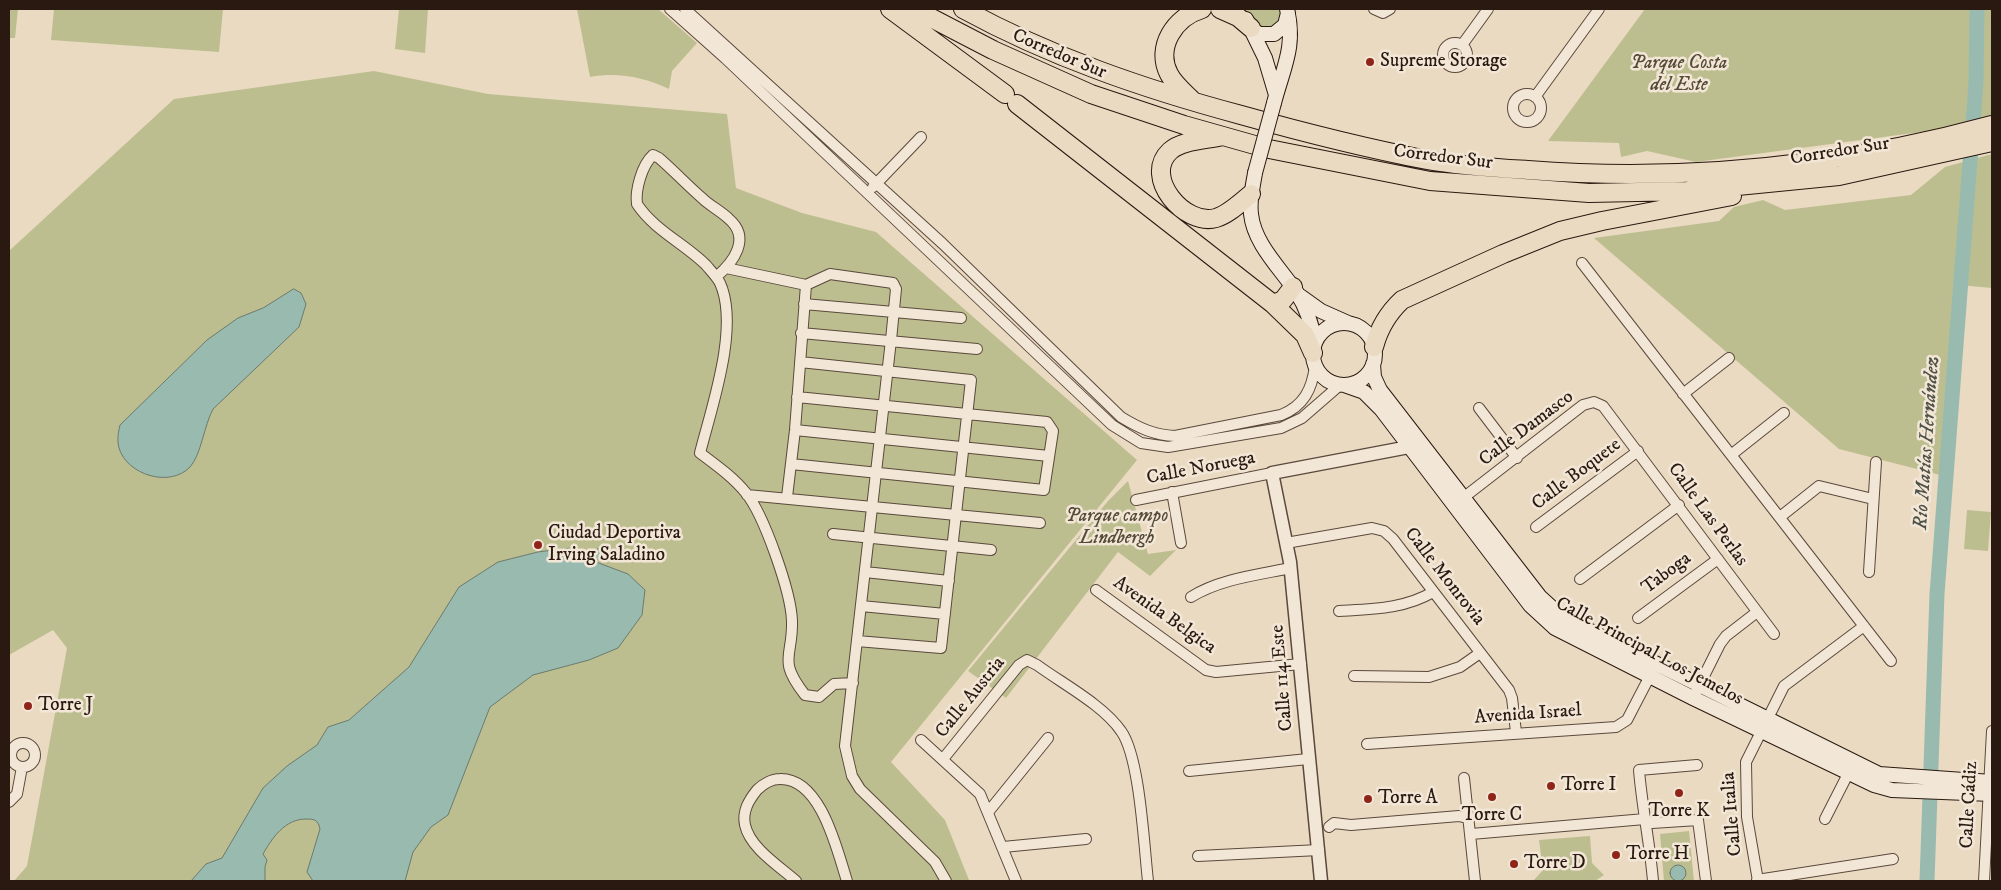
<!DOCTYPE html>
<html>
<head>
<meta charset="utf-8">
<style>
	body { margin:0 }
	#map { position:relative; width:2001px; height:890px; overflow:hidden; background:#ebdac2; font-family:"IM FELL DW Pica",serif }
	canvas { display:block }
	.frame { position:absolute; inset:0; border:10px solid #291910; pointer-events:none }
</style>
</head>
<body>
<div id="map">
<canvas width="2001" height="890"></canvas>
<div class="frame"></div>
</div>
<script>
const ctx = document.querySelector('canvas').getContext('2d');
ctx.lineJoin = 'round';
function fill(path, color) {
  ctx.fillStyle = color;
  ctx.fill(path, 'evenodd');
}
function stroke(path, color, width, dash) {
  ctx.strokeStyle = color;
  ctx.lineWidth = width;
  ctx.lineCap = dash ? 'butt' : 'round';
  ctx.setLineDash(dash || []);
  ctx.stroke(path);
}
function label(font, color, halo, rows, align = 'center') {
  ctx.font = font + ' "IM FELL DW Pica",serif';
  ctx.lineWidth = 5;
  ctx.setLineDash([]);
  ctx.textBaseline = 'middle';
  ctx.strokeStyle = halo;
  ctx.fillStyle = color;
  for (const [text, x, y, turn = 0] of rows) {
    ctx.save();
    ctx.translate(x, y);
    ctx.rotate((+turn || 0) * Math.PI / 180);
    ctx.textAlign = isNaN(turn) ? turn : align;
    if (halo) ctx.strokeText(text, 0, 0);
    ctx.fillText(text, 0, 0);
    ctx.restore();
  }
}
fill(new Path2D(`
	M9,9H18L15,38H9Z
	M54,9H223L219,52L51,40Z
	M399,9H428L425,53L395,49Z
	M577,9H658L697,43L672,71L669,89C643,77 618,72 590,77Z
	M1245,9H1280L1282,19L1270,29C1255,29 1252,20 1245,9Z
	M1645,9H1992V116L1936,130L1696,162L1647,151L1621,157L1619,143L1548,141Z
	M374,71L488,94L727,114L736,188L802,213L876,232L1137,460L891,762L945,820L969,880L14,881L27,866L67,648L53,630L9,655V251L174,99Z
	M1992,154V288L1959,285L1944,476L1839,449L1594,238L1719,221L1734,207L1763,200L1785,210L1911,195L1945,167Z
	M1128,481L1148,554L1176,550L1150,576L1118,552L1006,698L968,671L1108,501Z
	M1967,510L1991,512L1988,551L1964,549Z
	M1689,831L1694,881H1664L1660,834Z
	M1590,836L1592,863L1604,875L1595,881H1533L1543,870L1539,840Z`), '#bdbe8f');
const water = new Path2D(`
	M294,289L301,293L306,304L299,327L213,409C204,426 201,455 190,467C170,488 127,475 119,448C117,440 118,433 120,425L207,340L238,318L263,308Z
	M573,548L588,553L600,548L604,551L596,562L628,574L645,590L642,615L618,648L589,660L533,675L490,707L448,815L431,827L413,852L405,881H313L307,872L320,829C318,820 315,819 306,819C285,819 272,838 263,854L267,860L265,867V881H191L206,864L222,858L263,788L287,766L317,745L328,727L349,720L409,667L459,587L498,562L538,552Z
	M1670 873a8 8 0 1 1 16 0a8 8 0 1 1-16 0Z`);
fill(water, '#99bbaf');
stroke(water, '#6c7a6f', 1);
stroke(new Path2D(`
	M1927,881L1937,594L1976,83L1977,9`), '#99bbaf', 15);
const minor = new Path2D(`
	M670,9L725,58L1112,425L1141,443L1168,447L1281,428L1302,418L1340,385
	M685,9L943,244L1121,417C1139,428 1154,435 1175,436L1281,415C1304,406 1312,389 1315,366
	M1374,9L1383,13L1390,9
	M1443 55a12 12 0 1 1 24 0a12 12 0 1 1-24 0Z
	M1462,45L1488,9
	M1513 108a14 14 0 1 1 28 0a14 14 0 1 1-28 0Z
	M1535,97L1599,9
	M873,187L921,137
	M1582,263L1891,661
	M726,268L806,285
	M716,277C734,262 751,238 729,219C721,211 710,206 702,198C687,185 674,171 659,158L653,155C642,165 635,190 637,204C654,230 685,244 706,265C711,271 717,277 720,283C740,327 711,409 700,453C716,465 733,477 746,493C764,515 791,592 792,621C793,658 777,659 805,695L819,697L834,684L853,683
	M804,304L961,318
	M801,333L977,349
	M800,362L971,380L941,648L857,641
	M1683,394L1729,358
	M1479,408L1517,458
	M795,430L1049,456
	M1731,455L1784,413
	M791,464L1044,490L1053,431L1047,422L797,397
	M1172,492L1181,543
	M747,495L1040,523
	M787,497L795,430L806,285L830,274L893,283L896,289L891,340L845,746L852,776L860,789L935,862L946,881
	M1463,498L1583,405L1594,402L1603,406L1774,634
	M1136,500L1272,473
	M1780,517L1819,486L1873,499
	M1536,527L1638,451
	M833,534L991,550
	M1286,543L1372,528L1384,531L1393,539L1509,690L1512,698L1516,732
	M865,572L949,581
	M1869,572L1876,462
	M1580,579L1679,505
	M1096,590L1206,670L1216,672L1301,664
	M1191,597C1220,579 1257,575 1291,568
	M861,606L945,614
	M1339,611C1373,609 1404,609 1433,592
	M1638,618L1718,559
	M1354,676L1429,677L1460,667L1480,653
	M1693,698L1720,644L1726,636L1757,612
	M921,740L980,794L1016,881
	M11 755a12 12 0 1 1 24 0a12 12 0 1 1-24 0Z
	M1367,744L1616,727L1627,720L1653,670
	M943,759L1019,665L1027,660L1037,665C1063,684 1103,705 1121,731C1140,757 1144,847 1148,881
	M1189,771L1308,759
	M1464,778L1475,881
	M9,802L17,794L22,767
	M989,811L1048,738
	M1825,819L1851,768
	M1329,827L1334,823L1351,825L1459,816L1467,818
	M1471,834L1645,819L1652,823L1698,820L1706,881
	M1003,847L1086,839
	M1198,856L1319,850
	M1757,880L1893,859
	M796,881C779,866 750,848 745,825C742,811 749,800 757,790C763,784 772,779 780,779C821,778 837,850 847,881
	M1653,881C1650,844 1642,807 1639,770L1697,765
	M1758,881L1747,817L1746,762L1784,686L1864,626
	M1984,881L1992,731`);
const tertiary = new Path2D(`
	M1321,881L1290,562L1272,473L1409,447L1412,445L1413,440`);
const secondary = new Path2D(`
	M1246,19L1265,58L1276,95
	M1251,28L1259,34H1274L1285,25L1288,13
	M1274,103C1283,68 1296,47 1287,9
	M1255,173C1253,186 1249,200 1251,214C1254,244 1281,269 1297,293C1307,308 1312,325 1315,343
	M1300,296L1321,311L1348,323
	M1313 354a31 31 0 1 1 62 0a31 31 0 1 1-62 0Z
	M1373,364L1374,377L1380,390L1540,597L1562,617L1879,774L1992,782
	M1344,385L1364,392L1381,409L1530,605L1555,628L1693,698L1874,785L1892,790L1992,794`);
const motorway = new Path2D(`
	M890,9L1005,94
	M914,9L993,50L1091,94L1184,125L1269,149L1430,181L1589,193L1687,191L1839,176L1992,142
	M963,9C1051,57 1144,89 1241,115C1302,132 1365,148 1427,160C1460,166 1495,168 1528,170C1684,182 1841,166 1992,125
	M1220,9L1238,17L1251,28
	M1192,100C1184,92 1174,84 1169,74C1155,47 1175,17 1202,9
	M1017,104L1273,304L1305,335L1313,353
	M1222,136C1207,140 1182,140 1170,151C1142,177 1185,227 1216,218C1229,214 1241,202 1251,194
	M1273,304L1283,300L1293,287
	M1374,347C1379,328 1387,314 1402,300L1503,254L1560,231L1602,221L1732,196`);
stroke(minor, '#5a493c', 12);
stroke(tertiary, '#5a493c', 15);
stroke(secondary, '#291910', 16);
stroke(motorway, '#291910', 20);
stroke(minor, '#f2e7d7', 10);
stroke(tertiary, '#f2e7d7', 12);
stroke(secondary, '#f2e7d7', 14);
stroke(motorway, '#ebdac2', 18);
const secondaryBridge = new Path2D(`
	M1255,173L1274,103`);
stroke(secondaryBridge, '#291910', 16, []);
stroke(secondaryBridge, '#f2e7d7', 14);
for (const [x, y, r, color] of [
	[1370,62,5,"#8f2418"],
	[538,545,5,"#8f2418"],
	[28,706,5,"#8f2418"],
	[1551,786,5,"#8f2418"],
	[1679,793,5,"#8f2418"],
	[1492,797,5,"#8f2418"],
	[1368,799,5,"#8f2418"],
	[1616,855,5,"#8f2418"],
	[1514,864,5,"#8f2418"]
]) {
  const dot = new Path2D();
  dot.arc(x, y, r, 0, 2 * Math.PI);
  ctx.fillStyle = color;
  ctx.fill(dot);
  stroke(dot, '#f2e7d7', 2);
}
label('19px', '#291910', '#f2e7d7', [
	["Corredor Sur",1059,55,23],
	["Corredor Sur",1840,152,-9],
	["Corredor Sur",1443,158,7],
	["Calle Damasco",1527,429,-37],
	["Calle Noruega",1201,469,-11],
	["Calle Boquete",1577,475,-37],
	["Calle Las Perlas",1707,515,54],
	["Taboga",1667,574,-37],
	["Calle Monrovia",1444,577,52],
	["Avenida Belgica",1164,616,35],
	["Calle Principal Los Jemelos",1649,652,28],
	["Calle 114 Este",1283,678,-95],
	["Calle Austria",971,698,-51],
	["Avenida Israel",1528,715,-4],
	["Calle Cádiz",1970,805,-87],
	["Calle Italia",1733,814,-95]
]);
label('19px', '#291910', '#f2e7d7', [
	["Supreme Storage",1380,62],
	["Ciudad Deportiva",548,534],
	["Irving Saladino",548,556],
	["Torre J",38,706],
	["Torre I",1561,786],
	["Torre A",1378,799],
	["Torre K",1679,812,"center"],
	["Torre C",1492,816,"center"],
	["Torre H",1626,855],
	["Torre D",1524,864]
], 'left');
label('italic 19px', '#554b36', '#f2e7d7', [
	["Parque Costa",1679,64],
	["del Este",1679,86],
	["Parque campo",1117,517],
	["Lindbergh",1117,539]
]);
label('italic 20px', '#505248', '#f2e7d7', [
	["Río Matías Hernández",1928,443,-86]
]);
</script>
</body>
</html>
